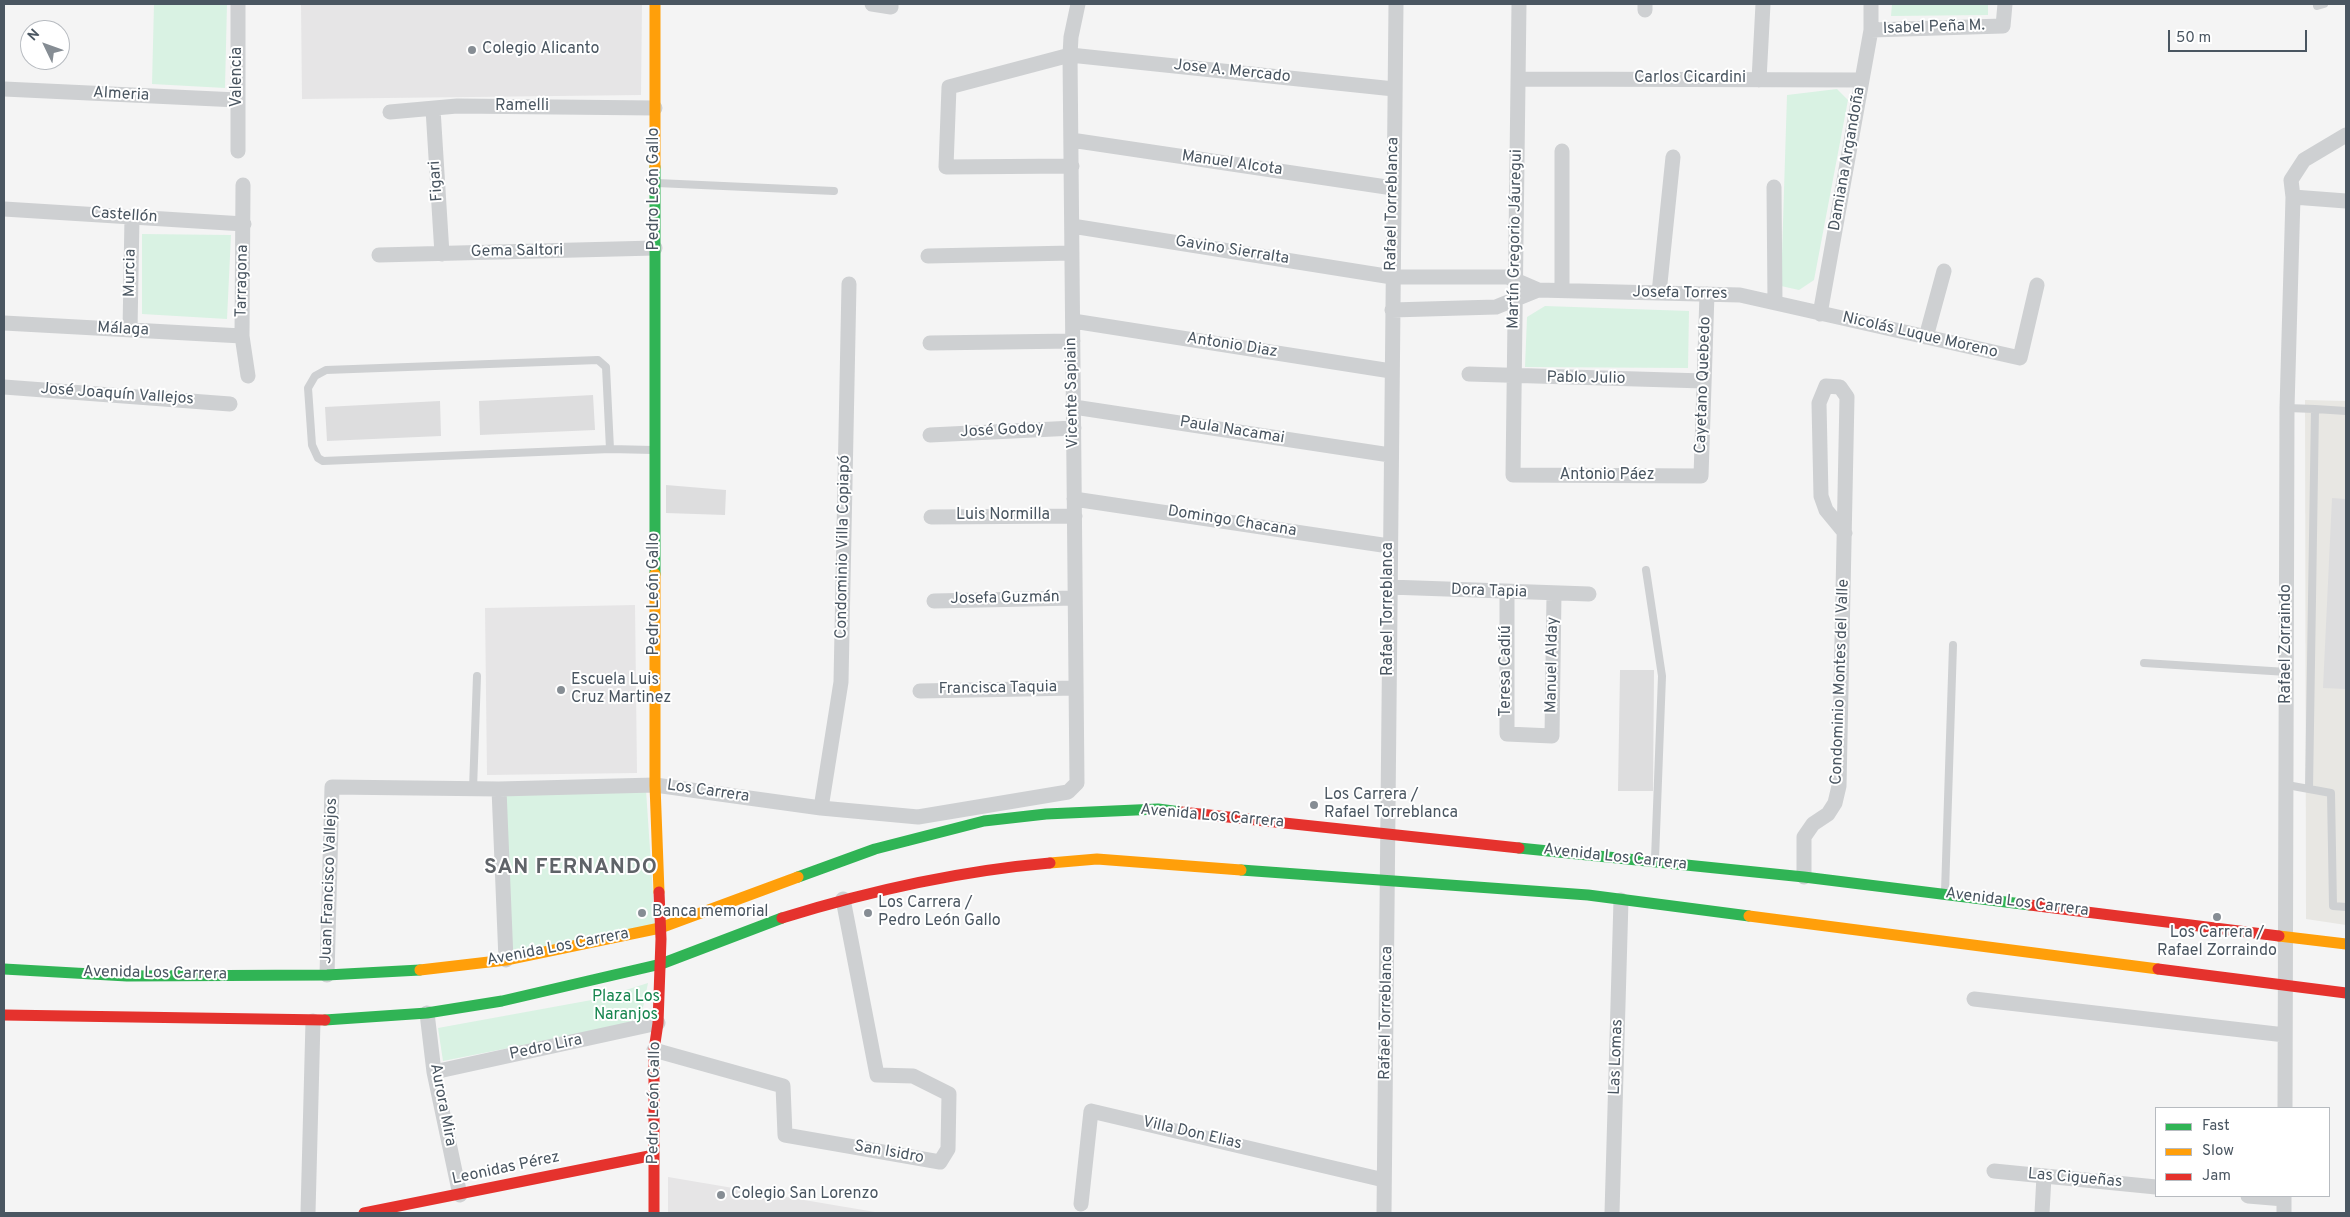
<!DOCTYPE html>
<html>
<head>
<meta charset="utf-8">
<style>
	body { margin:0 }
	#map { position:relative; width:2350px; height:1217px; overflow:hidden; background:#f4f4f4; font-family:Overpass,sans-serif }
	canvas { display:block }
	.frame { position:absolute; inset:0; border:5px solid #4a5661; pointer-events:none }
	.legend { position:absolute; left:2155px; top:1107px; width:175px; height:90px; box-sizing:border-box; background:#fff; border:1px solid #b7bbc0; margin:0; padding:6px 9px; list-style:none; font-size:15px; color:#4a5661 }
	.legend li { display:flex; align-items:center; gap:10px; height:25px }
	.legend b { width:25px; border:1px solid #b7bbc0 }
	.north { position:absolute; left:20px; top:20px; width:50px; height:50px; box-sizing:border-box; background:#fff; border:1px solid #b7bbc0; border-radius:50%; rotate:312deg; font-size:14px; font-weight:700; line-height:20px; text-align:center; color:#4a5661 }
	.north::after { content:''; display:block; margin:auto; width:18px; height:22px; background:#868d94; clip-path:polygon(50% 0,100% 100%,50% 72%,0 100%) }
	.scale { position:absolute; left:2168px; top:30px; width:139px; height:22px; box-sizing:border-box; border:2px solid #4a5661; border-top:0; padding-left:6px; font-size:15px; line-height:18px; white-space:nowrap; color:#4a5661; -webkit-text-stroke:4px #fff; paint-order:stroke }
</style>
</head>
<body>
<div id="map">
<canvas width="2350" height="1217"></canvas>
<div class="frame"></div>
<ul class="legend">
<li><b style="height:6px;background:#30b455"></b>Fast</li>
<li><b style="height:6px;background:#ff9f0a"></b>Slow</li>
<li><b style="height:6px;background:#e5322d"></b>Jam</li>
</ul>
<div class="north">N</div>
<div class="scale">50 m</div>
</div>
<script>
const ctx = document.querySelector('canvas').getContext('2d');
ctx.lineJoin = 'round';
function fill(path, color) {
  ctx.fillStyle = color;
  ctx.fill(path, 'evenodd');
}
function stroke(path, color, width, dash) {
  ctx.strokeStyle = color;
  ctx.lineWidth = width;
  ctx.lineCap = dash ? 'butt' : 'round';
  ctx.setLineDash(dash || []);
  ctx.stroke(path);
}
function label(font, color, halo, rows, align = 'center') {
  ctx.font = font + ' Overpass,sans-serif';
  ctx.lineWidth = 4;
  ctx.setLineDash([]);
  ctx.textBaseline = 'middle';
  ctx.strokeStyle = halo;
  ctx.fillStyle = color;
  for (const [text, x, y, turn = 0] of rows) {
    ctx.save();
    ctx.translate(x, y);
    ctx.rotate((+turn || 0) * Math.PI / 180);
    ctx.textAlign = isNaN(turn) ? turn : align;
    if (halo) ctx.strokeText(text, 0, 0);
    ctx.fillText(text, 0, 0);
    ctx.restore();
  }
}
fill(new Path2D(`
	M2305,400L2346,401V925L2306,919Z`), '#e8e7e3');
fill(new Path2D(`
	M301,4H642L641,95L302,99Z
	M635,605L637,773L487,775L485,608Z
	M668,1177L881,1213H668Z`), '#e6e5e6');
fill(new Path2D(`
	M154,4H227L225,88L152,84Z
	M1892,4H1988V15L1891,16Z
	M1837,89L1848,100L1814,280L1799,290L1781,286L1787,95Z
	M142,234L231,235L227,319L142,314Z
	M1545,306L1689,311L1688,368L1525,367L1527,317Z
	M646,790L655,924L511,954L504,794Z
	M648,983L640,1022L443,1061L438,1028L597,999Z`), '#d9f2e3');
fill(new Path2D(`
	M593,395L595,430L480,435L479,401Z
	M440,401L441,436L327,441L325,407Z
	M666,485L726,490L725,515L666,513Z
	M2332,498L2346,499V689L2323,688Z
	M1620,670H1654L1653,791H1618Z`), '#ddddde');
stroke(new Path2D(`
	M2317,6L2324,4
	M657,183L834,191
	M2287,408L2315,409L2309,789L2287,785
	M2315,409L2346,411
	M610,449L606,367L598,360L326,370L315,376L308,388L312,445L318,458L323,461L610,449L653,450
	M1646,570L1662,676L1655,859
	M2144,663L2287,672
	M473,789L477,676
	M2309,789L2331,793L2333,906L2346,907
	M1945,892L1953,645`), '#ced0d2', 8);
stroke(new Path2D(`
	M872,4L891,7V4
	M1519,4L1513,475L1701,476L1707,294
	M1645,4V10
	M1871,30L2003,26L2005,4
	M1518,79L1862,80
	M1759,80L1763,4
	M4,89L238,100
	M433,109L442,254
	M390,112L457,106L655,108
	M1071,140L1393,188
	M238,151V4
	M1072,166L946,167L949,87L1070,55L1394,89
	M243,185L242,336L248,376
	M1774,187L1775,302
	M2293,197L2346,201
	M4,209L244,224
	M1072,226L1392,277H1508L1538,290L1496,307L1392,310
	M379,255L655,248
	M928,256L1072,253
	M1538,290L1740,295L2020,358L2037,285
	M1562,290V151
	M1659,293L1673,157
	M1820,314L1871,30V4
	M1073,321L1391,371
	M4,323L242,336
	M130,330L132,217
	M1926,337L1944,271
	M930,343L1073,341
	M1469,374L1704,381
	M4,387L230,404
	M1074,407L1390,455
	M930,435L1074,428
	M1074,499L1389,546
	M931,517L1075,516
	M1389,587L1589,594
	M1507,593V734L1552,736L1554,594
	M934,601L1075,598
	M920,691L1076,688
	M499,789L506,960
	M821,808L841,682L849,284
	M1804,877V837L1813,824L1828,814L1835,803L1839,786L1847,397L1840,387L1826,386L1819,403L1821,496L1826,510L1845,533
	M327,975L332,787L499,789L655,785L821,808L918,817L1068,792L1077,783L1070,55L1071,37L1078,4
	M1974,999L2285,1035
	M427,1013L434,1072L460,1195
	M654,1050L783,1086L785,1135L940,1162L948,1149L949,1094L913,1076L877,1075L843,899
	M434,1072L658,1023
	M2285,1108L2287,408L2293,197L2291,180L2304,160L2346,135
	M1994,1171L2156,1187
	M2248,1196L2284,1199
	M1081,1204L1091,1111L1384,1180
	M308,1213L313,1021
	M1384,1213L1396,4
	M1612,1213L1621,900
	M2042,1213L2044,1176
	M2284,1213V1196`), '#ced0d2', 15);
stroke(new Path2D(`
	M655,167V574
	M1519,848L1804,877L2030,905
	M1241,870L1588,895L1749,916
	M798,877L875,849L984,821L1046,814L1158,809L1181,812
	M4,969L127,976L327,975L420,970
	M325,1020L427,1013L502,1001L661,964L782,918`), '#30b455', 11);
stroke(new Path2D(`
	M655,4V167
	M655,574V785L659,892
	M1050,863L1097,859L1241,870
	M1749,916L2158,969
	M2279,936L2346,944
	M420,970L506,960L660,928L798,877`), '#ff9f0a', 11);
stroke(new Path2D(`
	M1181,812L1519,848
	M2030,905L2279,936
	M782,918C869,891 958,871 1050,863
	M2158,969L2346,993
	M4,1015L325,1020
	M364,1213L654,1155
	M654,1213V1050L658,1023L661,939L659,892`), '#e5322d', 11);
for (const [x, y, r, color] of [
	[472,50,5,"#868d94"],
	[561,690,5,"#868d94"],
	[1314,805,5,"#868d94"],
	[642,913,5,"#868d94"],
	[868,913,5,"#868d94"],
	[2217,917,5,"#868d94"],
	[721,1195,5,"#868d94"]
]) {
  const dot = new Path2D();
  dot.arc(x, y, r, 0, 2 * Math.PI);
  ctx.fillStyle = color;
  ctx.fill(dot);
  stroke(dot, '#fff', 2);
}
label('16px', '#4a5661', '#fff', [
	["Isabel Peña M.",1934,28,-2],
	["Jose A. Mercado",1232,72,6],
	["Valencia",238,77,-90],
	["Carlos Cicardini",1690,79],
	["Almeria",121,95,3],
	["Ramelli",522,107],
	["Damiana Argandoña",1848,159,-80],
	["Manuel Alcota",1232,164,8],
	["Figari",437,181,-94],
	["Pedro León Gallo",655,189,-90],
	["Rafael Torreblanca",1393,204,-89],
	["Castellón",124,216,4],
	["Martín Gregorio Jáuregui",1516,239,-89],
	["Gavino Sierralta",1232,251,9],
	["Gema Saltori",517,252,-1],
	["Murcia",131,273,-89],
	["Tarragona",243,281,-89],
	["Josefa Torres",1680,294,1],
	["Málaga",123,330,3],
	["Nicolás Luque Moreno",1920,336,13],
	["Antonio Diaz",1232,346,9],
	["Pablo Julio",1586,379,1],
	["Cayetano Quebedo",1704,385,-88],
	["Vicente Sapiain",1073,393,-91],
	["José Joaquín Vallejos",117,395,4],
	["José Godoy",1002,431,-3],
	["Paula Nacamai",1232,431,9],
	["Antonio Páez",1607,476],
	["Luis Normilla",1003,516],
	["Domingo Chacana",1232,522,9],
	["Condominio Villa Copiapó",844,547,-89],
	["Dora Tapia",1489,592,2],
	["Pedro León Gallo",655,594,-90],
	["Josefa Guzmán",1005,599,-1],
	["Rafael Torreblanca",1389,609,-90],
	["Rafael Zorraindo",2287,644,-90],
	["Manuel Alday",1553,665,-89],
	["Teresa Cadiú",1507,671,-90],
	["Condominio Montes del Valle",1841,682,-88],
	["Francisca Taquia",998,689,-1],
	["Los Carrera",708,792,8],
	["Avenida Los Carrera",1212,817,5],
	["Avenida Los Carrera",1615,858,6],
	["Juan Francisco Vallejos",330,881,-88],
	["Avenida Los Carrera",2017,903,7],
	["Avenida Los Carrera",558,948,-11],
	["Avenida Los Carrera",155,974,1],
	["Rafael Torreblanca",1387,1013,-89],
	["Pedro Lira",546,1048,-12],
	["Las Lomas",1617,1057,-88],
	["Pedro León Gallo",655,1103,-89],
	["Aurora Mira",442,1105,79],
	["Villa Don Elias",1192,1134,13],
	["San Isidro",889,1153,10],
	["Leonidas Pérez",506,1169,-12],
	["Las Cigueñas",2075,1179,5]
]);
label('16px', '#4a5661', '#fff', [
	["Colegio Alicanto",482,50],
	["Escuela Luis",571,681],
	["Cruz Martinez",571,699],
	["Los Carrera /",1324,796],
	["Rafael Torreblanca",1324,814],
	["Los Carrera /",878,904],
	["Pedro León Gallo",878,922],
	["Banca memorial",652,913],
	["Los Carrera /",2217,934,"center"],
	["Rafael Zorraindo",2217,952,"center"],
	["Colegio San Lorenzo",731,1195]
], 'left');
label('16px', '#17864f', '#fff', [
	["Plaza Los",626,998],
	["Naranjos",626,1016]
]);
ctx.letterSpacing = '1px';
label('bold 21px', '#5f6368', '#fff', [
	["SAN FERNANDO",571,869]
]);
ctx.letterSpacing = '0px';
</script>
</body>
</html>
